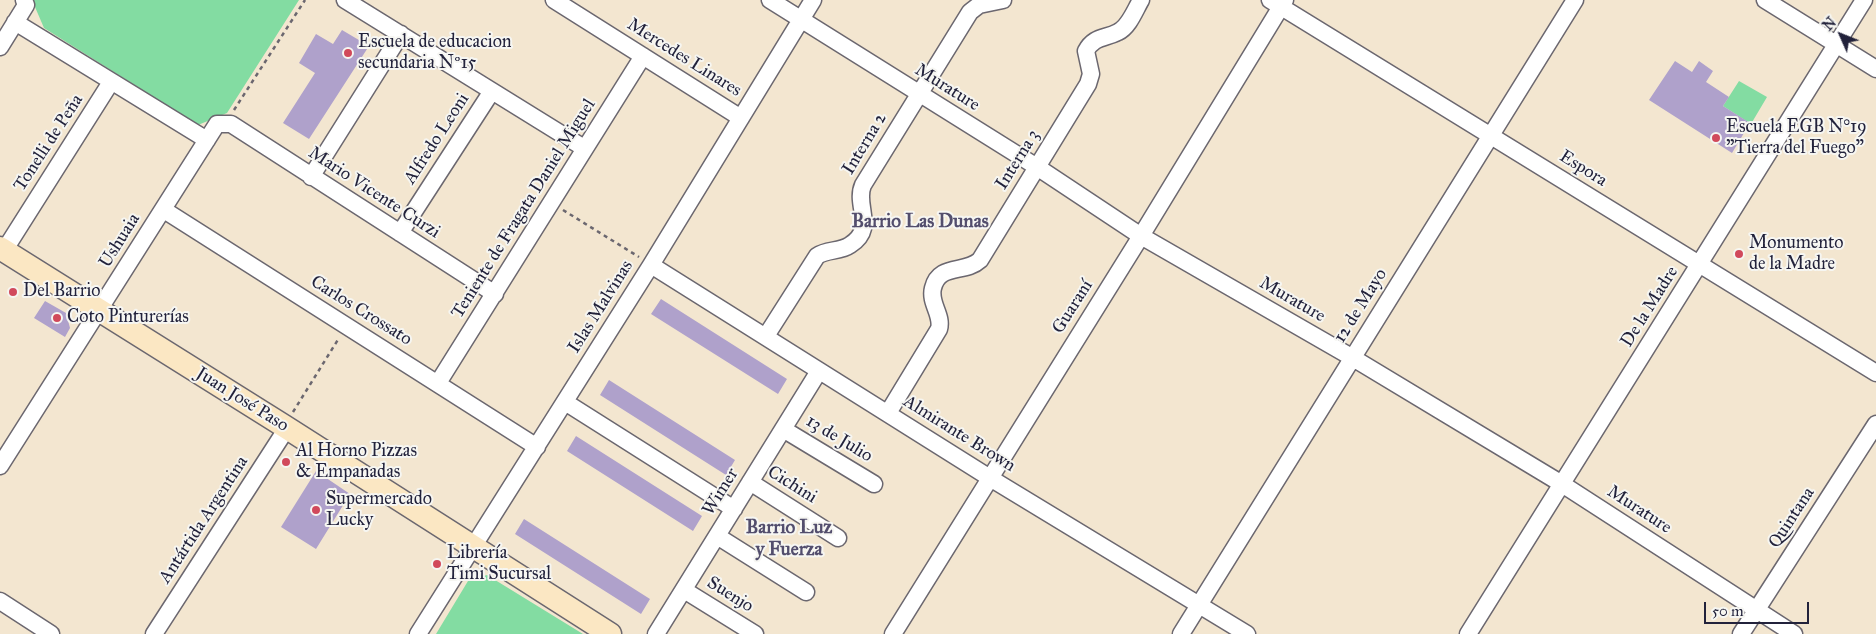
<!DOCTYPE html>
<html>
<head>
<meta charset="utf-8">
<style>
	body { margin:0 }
	#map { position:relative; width:1876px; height:634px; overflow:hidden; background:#f3e6d0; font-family:"IM FELL Great Primer",serif }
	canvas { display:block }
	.north { position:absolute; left:1816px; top:10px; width:50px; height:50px; -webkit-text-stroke:4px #f6f6f2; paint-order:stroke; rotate:314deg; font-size:14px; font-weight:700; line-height:20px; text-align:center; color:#22223b }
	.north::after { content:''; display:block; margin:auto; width:18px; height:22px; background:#22223b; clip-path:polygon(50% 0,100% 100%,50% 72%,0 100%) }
	.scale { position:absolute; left:1704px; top:602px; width:105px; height:22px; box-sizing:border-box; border:2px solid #22223b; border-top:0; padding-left:6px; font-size:15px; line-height:18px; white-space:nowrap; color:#22223b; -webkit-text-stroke:4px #f6f6f2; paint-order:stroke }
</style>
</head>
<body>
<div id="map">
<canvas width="1876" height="634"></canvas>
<div class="north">N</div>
<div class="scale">50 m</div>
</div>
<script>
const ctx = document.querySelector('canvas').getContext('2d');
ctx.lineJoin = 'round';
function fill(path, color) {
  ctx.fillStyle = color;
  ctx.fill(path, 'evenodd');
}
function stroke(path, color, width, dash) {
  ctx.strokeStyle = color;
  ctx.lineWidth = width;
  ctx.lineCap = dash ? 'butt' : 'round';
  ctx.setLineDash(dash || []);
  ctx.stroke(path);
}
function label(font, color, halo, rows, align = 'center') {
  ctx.font = font + ' "IM FELL Great Primer",serif';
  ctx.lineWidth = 4;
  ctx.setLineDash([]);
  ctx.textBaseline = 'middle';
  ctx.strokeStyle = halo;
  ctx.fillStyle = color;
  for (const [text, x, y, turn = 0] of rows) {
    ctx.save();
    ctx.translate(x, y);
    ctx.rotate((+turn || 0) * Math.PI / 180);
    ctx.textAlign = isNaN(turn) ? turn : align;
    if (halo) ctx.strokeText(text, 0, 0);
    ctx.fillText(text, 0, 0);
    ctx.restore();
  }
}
fill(new Path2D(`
	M32,0H299L227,113L198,125L44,28Z
	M1739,81L1767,97L1751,124L1723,106Z
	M487,575L583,634H436L468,581Z`), '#83dca2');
fill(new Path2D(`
	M342,30L369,46L309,139L283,123L315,73L299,63L316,34L333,44Z
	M1675,61L1692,72L1699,61L1713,71L1706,82L1729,97L1723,106L1750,123L1732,153L1649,100Z
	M661,299L787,379L778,394L651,314Z
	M45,301L66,313L70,328L65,337L34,318Z
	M609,380L735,460L726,475L600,395Z
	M576,436L702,516L693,531L567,451Z
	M316,471L350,494L316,549L281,527Z
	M524,519L650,599L641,614L515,534Z`), '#afa1cb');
const minor = new Path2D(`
	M345,0L584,148
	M554,0L741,118
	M770,0L1037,167L1141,236L1353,358L1562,484L1794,634
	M1270,0L1876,373
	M1765,0L1876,69
	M15,22L207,140
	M0,47L26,5L24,0
	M311,177L401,34
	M164,210L537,447
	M400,233L492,91
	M4,251L111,82
	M651,265L990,478L1247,634
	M766,336L817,256C827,249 840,252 850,245C877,228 854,205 863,185L970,12L979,5L1003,0
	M438,383L643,56
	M565,402L734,509
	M888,413L939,329C943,315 929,303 933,288C939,263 965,274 980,260L1088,84L1091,74L1086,51C1094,36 1105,39 1118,32C1129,27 1135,10 1141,0
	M783,429L874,484
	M0,466L217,124H231L495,294
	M750,482L838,538
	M717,536L806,592
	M684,590L755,634
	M0,601L51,634
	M154,634L287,428
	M418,634L651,265L813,0
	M656,634L819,371
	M893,634L1141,236L1285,0
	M1181,634L1575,0
	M1468,634L1864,0
	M1741,634L1876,424`);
const secondary = new Path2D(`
	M0,248L284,426L610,634`);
stroke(minor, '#6b676f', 19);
stroke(secondary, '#6b676f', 25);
stroke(new Path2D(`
	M234,110L305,0
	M563,210L639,257
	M293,412L339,338`), '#6b676f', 2.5, [4, 4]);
stroke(minor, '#fff', 16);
stroke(secondary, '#fbe7c3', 22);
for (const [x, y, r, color] of [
	[348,53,5,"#d1495b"],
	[1716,138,5,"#d1495b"],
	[1739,254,5,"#d1495b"],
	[13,292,5,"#d1495b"],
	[57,318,5,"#d1495b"],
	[286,462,5,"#d1495b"],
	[316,510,5,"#d1495b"],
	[437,564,5,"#d1495b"]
]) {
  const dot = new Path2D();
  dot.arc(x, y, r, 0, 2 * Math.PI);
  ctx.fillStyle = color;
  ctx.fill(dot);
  stroke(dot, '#f6f6f2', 2);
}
label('18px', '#22223b', '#f6f6f2', [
	["Escuela de educacion",358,43],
	["secundaria Nº15",358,64],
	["Escuela EGB N°19",1726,128],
	["\"Tierra del Fuego\"",1726,149],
	["Monumento",1749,244],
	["de la Madre",1749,265],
	["Del Barrio",23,292],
	["Coto Pinturerías",67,318],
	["Al Horno Pizzas",296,452],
	["& Empanadas",296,473],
	["Supermercado",326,500],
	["Lucky",326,521],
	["Librería",447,554],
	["Timi Sucursal",447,575]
], 'left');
label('18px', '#22223b', '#f6f6f2', [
	["Mercedes Linares",684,58,32],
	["Murature",947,88,32],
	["Alfredo Leoni",437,139,-57],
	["Tonelli de Peña",49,143,-57],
	["Interna 2",865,144,-59],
	["Interna 3",1018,160,-58],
	["Espora",1583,169,32],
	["Mario Vicente Curzi",374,193,33],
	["Teniente de Fragata Daniel Miguel",524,209,-58],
	["Ushuaia",120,241,-58],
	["Murature",1292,300,30],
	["12 de Mayo",1361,306,-58],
	["Islas Malvinas",601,307,-58],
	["Guaraní",1073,307,-58],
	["De la Madre",1650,307,-58],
	["Carlos Crossato",361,311,32],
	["Juan José Paso",242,400,32],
	["Almirante Brown",959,434,32],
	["13 de Julio",839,439,31],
	["Cichini",792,485,32],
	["Wimer",721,492,-58],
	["Murature",1639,510,33],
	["Quintana",1792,518,-57],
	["Antártida Argentina",204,520,-57],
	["Suenjo",730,595,32]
]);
label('bold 19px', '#534e6d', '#f6f6f2', [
	["Barrio Las Dunas",920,222],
	["Barrio Luz",789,528],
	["y Fuerza",789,550]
]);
</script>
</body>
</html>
